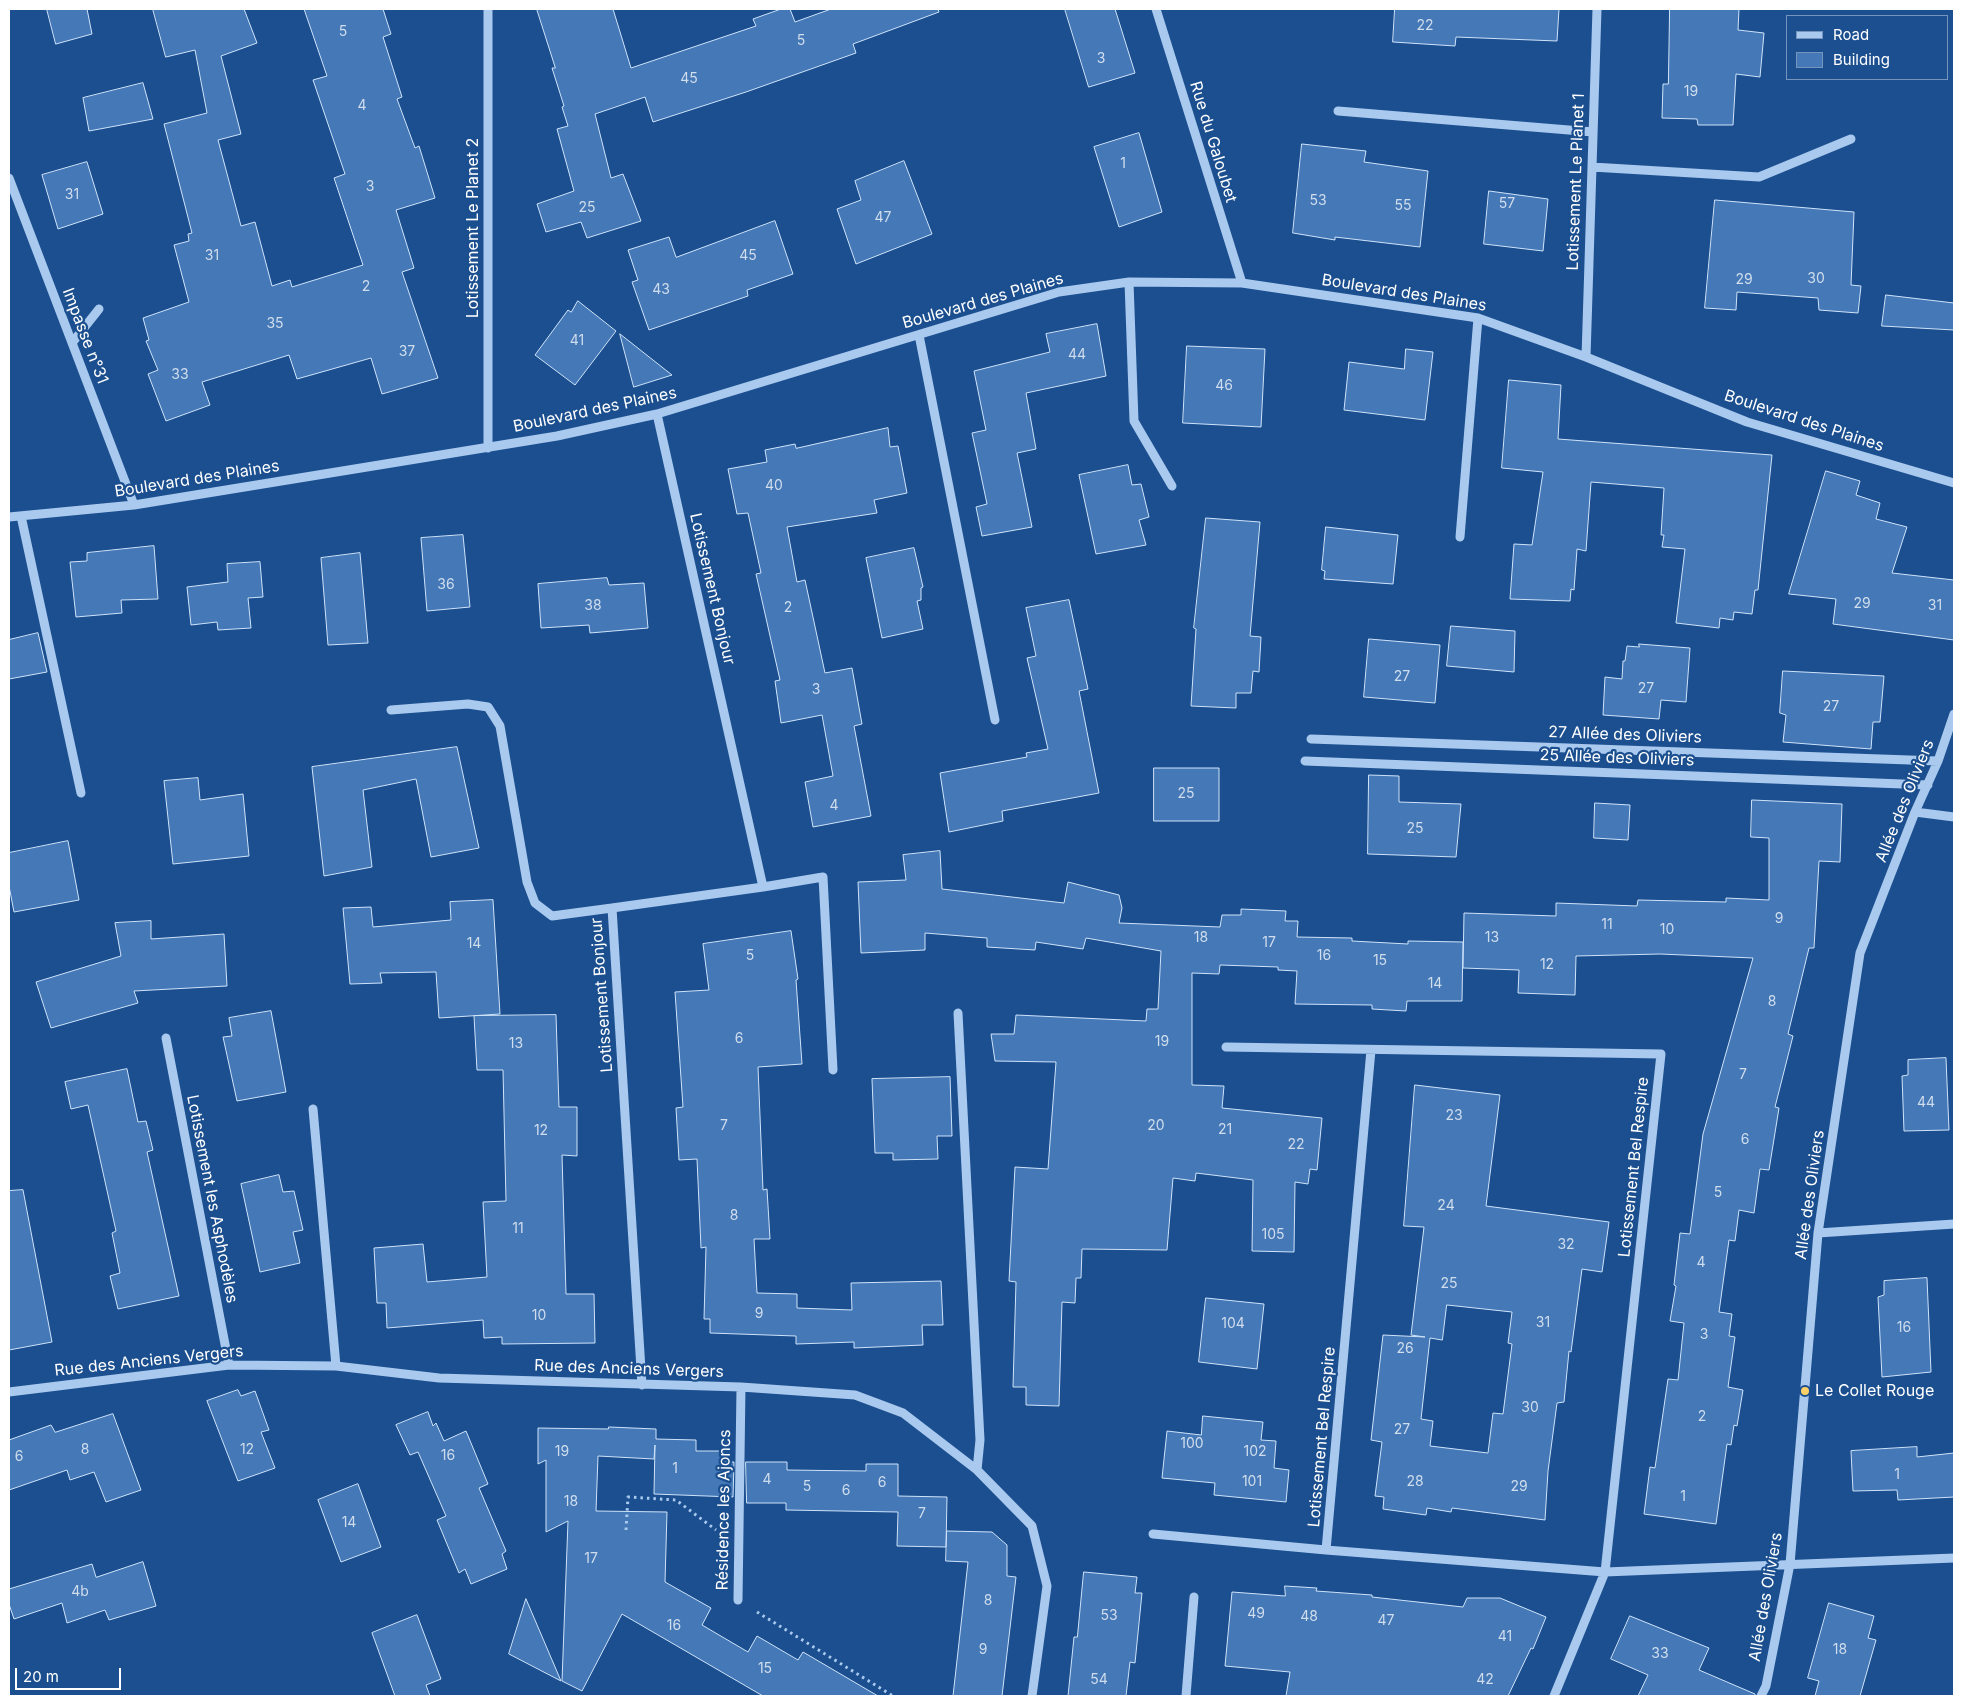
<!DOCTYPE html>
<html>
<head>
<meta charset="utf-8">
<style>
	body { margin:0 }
	#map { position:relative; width:1963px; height:1705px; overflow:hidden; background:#1b4f8f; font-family:Inter,sans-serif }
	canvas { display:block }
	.frame { position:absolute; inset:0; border:10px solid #fff; pointer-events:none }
	.legend { position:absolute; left:1786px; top:15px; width:162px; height:65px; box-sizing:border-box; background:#1b4f8f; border:1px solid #7695bc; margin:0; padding:6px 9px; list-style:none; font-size:15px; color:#fff }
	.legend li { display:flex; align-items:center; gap:10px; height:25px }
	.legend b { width:25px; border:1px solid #7695bc }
	.scale { position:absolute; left:15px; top:1668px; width:106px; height:22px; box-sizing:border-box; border:2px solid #fff; border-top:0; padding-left:6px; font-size:15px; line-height:18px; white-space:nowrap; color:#fff; -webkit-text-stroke:4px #1b4f8f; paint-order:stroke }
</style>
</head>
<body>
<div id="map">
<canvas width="1963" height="1705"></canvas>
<div class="frame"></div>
<ul class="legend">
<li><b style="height:6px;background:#a9c9ee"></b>Road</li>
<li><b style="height:14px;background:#4478b7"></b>Building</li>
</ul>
<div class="scale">20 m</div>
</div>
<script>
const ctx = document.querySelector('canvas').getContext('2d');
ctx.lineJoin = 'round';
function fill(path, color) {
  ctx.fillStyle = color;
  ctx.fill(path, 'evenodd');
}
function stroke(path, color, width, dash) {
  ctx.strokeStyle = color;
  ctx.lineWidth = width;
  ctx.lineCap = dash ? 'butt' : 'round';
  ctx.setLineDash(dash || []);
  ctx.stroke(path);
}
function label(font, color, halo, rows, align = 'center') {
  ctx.font = font + ' Inter,sans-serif';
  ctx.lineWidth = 4.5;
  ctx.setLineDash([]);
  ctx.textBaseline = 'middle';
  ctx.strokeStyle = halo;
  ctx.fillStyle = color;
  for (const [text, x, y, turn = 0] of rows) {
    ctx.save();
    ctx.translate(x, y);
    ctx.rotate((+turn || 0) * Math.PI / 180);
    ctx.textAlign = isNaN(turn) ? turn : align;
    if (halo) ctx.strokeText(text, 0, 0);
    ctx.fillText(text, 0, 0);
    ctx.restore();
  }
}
const building = new Path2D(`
	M47,9H87L92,34L56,44Z
	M153,9H244L257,43L221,56L241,134L218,140L241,226L255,222L272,286L290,280L292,287L363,265L334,178L345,174L313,80L327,76L304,9H383L391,34L383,37L402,97L397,99L415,148L419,146L435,198L396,210L414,268L402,272L438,378L382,394L371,358L297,379L289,355L202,382L210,405L166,421L148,374L158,370L146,341L149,340L143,318L189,302L174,245L189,241L188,234L192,233L164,124L207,113L195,50L166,57Z
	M537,9H613L631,68L756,26L753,19L781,9H790L795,22L831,9H938L939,12L853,44L856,53L746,92L653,122L645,97L595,114L611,178L623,174L641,221L587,238L581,222L546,232L537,204L574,191L557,129L568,126L562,107L564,106L552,68H555Z
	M1065,9H1115L1135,73L1089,87Z
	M1395,9H1559L1557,41L1456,37L1455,46L1393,42Z
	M1670,9H1739L1738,30L1764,33L1760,77L1736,74L1733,125H1698L1697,119L1662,118L1663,84H1668Z
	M143,83L153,119L89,131L83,98Z
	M1139,133L1162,212L1119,227L1094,147Z
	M1302,144L1366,151L1364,162L1428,171L1420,247L1335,237V240L1293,233Z
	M904,161L932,234L856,264L837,209L861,200L855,181Z
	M87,162L103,214L58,229L42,175Z
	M1489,191L1548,199L1543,251L1484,244Z
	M1715,200L1854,212L1851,285L1861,286L1858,313L1819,310L1818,298L1737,292L1736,310L1705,308Z
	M775,221L793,274L747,290L748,296L649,330L632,282L638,280L628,250L669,237L676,257Z
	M1886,295L1954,303V330L1882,326Z
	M578,301L616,331L575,385L535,355L568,310L571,312Z
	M1097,324L1106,376L1026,393L1036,449L1017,453L1032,527L982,536L976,507L987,504L972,433L986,430L974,371L1050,352L1046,334Z
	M620,334L672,375L634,387Z
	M1187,346L1265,349L1261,427L1183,423Z
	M1406,349L1433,352L1425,420L1344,410L1349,362L1404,369Z
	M1509,380L1561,385L1558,439L1772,455L1758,590H1755L1752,614L1734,612L1733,620L1720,618L1719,628L1676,623L1685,549L1662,547L1664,535H1661L1664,488L1591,482L1586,551L1577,549L1574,590L1571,589L1570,601L1510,599L1514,544L1532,545L1543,472L1502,468Z
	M888,428L890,447L898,446L907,493L874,500L877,513L787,527L797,582L805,580L825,673L852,668L862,724L854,726L871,816L813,827L805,782L833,776L822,715L781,723L775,681L780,680L756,574L761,573L748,513L737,514L728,469L767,462L765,450L795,444L796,448Z
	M1128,465L1132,485L1141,484L1149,517L1139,520L1146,545L1096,554L1079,475Z
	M1826,471L1860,481L1856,495L1880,503L1876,519L1907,527L1892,573L1954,580V640L1833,624L1836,599L1789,594Z
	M1206,518L1260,522L1250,636L1261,637L1259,672L1253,671L1251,693H1236V708L1191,706L1196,629L1194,628Z
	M1326,527L1398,535L1393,584L1324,579L1325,571L1322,570Z
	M463,535L470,607L427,611L421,538Z
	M154,546L158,599L121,600L122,613L76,617L70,562L87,561V553Z
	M914,548L923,587L921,588V600L917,601L923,629L882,638L866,558Z
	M360,553L368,643L328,645L321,558Z
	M260,562L263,597L248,598L251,628L218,630L217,622L191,625L187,587L228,582L227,564Z
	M607,578L609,585L644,583L648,628L590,633L589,625L541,628L538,584Z
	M1069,600L1088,689L1079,691L1099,793L1002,811L1003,821L949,832L940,773L1027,757L1026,753L1048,749L1027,658L1036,656L1026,608Z
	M1451,626L1515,631L1514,672L1447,666Z
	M38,633L47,672L9,679V640Z
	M1369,639L1440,645L1435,703L1364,697Z
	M1639,644L1690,648L1686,702L1661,700L1659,719L1603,715L1605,677L1622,679L1623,661H1625L1627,646L1639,647Z
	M1783,671L1884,676L1880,722H1873L1871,749L1783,742L1786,715L1780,713Z
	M457,747L479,848L431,857L416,779L363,790L372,867L324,876L312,767Z
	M1154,768H1219V821H1154Z
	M1369,775L1399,776V802L1461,804L1456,857L1368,854Z
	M198,778L200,800L243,794L249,856L173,864L164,781Z
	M1752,800L1842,804L1840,862L1819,861L1814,948H1809L1788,1034L1793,1036L1775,1107L1779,1108L1769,1170L1760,1169L1754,1213L1739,1210L1735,1241L1729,1240L1719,1312L1732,1314L1729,1336L1735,1337L1728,1387L1743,1390L1737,1426L1734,1425L1731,1445L1727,1444L1716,1524L1644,1514L1650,1467L1655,1468L1668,1379L1678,1380L1684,1323L1670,1321L1676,1286L1674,1285L1680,1233L1690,1234L1703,1134L1753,958L1660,954L1576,956L1575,995L1518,993L1519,970L1463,968L1464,913L1556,916V903L1637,906L1638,900L1726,902V898L1769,900V838L1751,837Z
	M1595,803L1630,805L1628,840L1594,838Z
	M68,841L79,900L14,912L9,886V853Z
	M940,851L942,889L1064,903L1068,882L1119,895L1122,908L1119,923L1220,927L1222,915H1241V909L1286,911L1285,921H1298L1297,937L1352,938V941L1408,944V941L1463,942L1462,1001H1407L1406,1011L1372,1009V1005L1295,1004L1297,971L1278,970V967L1220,965L1219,974L1192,973V1085L1224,1086L1222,1108L1322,1118L1317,1170L1310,1169L1308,1184L1295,1182L1294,1252L1252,1251L1253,1180L1196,1173L1195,1181L1173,1178L1167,1250L1082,1249L1081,1278H1076L1075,1303L1062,1302L1059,1406L1026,1405V1387H1013L1016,1282L1009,1281L1015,1167L1048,1169L1056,1062L995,1061L991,1034H1014L1016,1015L1146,1021L1147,1009H1158L1161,951L1086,938L1083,949L1036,942L1035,950L987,947V938L925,933V950L861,953L858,882L906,880L903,855Z
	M493,900L500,1014L439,1018L436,972L380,973L382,983L350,984L343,908L371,907L373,927L451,920L450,902Z
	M151,921V939L224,934L227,986L134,991L138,1003L51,1028L36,982L121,956L115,923Z
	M791,931L798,979L796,980L802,1064L758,1067L763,1190L767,1189L770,1239H754L757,1293L797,1294V1308L852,1310L851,1283L941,1281L943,1325H922L923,1345L854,1348V1342L796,1344V1336L710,1333V1319H704L706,1247L701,1248L697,1159L679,1160L676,1108L683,1107L675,992L709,990L703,944Z
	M271,1011L286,1092L237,1101L223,1037L232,1036L229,1018Z
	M556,1015L559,1107H577V1156L562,1155L566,1294H594L595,1343L502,1344V1337L484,1338L483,1320L387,1328L386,1303H377L374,1248L423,1244L427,1282L487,1277L483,1202L506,1201L503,1070H477L474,1016Z
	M1946,1058L1949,1130L1904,1131L1902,1076L1908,1075V1060Z
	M127,1069L138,1122L146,1121L153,1150L147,1152L179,1296L118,1309L110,1276L120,1273L112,1233L116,1231L88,1105L71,1109L65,1082Z
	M950,1077L952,1136H937L938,1159L893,1160V1153H875L872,1079Z
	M1415,1085L1500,1095L1486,1206L1609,1222L1602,1272L1582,1269L1571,1352L1569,1351L1564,1402L1557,1403L1548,1471L1545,1520L1452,1508L1451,1512L1427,1508L1426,1515L1383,1509L1384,1497L1375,1496L1382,1442L1371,1440L1383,1335L1425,1337L1411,1335L1424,1227L1404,1226ZM1447,1305L1512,1312L1508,1343L1512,1344L1503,1414L1493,1413L1488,1453L1430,1446L1433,1421L1421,1419L1430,1338L1442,1340Z
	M279,1175L283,1192L294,1191L303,1230L293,1232L300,1263L260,1272L241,1184Z
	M23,1190L52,1342L9,1350V1191Z
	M1927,1278L1931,1372L1882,1377L1878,1297L1884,1295V1281Z
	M1206,1298L1264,1304L1257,1369L1199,1362Z
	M238,1390L241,1396L255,1391L269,1430L261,1432L275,1468L238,1481L207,1401Z
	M428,1412L433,1426L436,1423L444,1441L466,1431L488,1484L479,1488L506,1551L502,1554L507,1569L471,1584L465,1569L459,1573L437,1520L446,1516L418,1452L410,1455L396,1425Z
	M113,1414L141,1490L106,1502L94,1472L70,1480L67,1470L9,1490V1440L51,1425L55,1432Z
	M1203,1416L1263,1422L1261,1440L1276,1441L1274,1468L1289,1470L1286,1502L1214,1495L1215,1483L1162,1478L1167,1431L1201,1435Z
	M609,1427L656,1429V1439L696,1440V1451H727L726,1462H734L733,1497L654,1494L655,1445L654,1459L598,1456L596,1511L667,1512L665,1582L711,1608L702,1625L748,1652L757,1636L798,1660L803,1652L878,1696H763L622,1614L582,1691L562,1681L568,1521L546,1532V1460L538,1464V1428L608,1429Z
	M1917,1447V1457L1954,1453V1497L1898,1500L1897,1490L1853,1491L1851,1451Z
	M746,1462H787V1470L866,1471V1464H898V1496L947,1497L946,1547L897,1546L898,1512L786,1510V1503H747Z
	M358,1484L381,1547L341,1562L318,1500Z
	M947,1531L992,1532L1007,1545V1576L1016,1577L1002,1696H953L968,1562L946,1561Z
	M143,1562L156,1606L109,1620L105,1610L67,1623L62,1603L14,1619L9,1604V1589L92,1564L96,1577Z
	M1084,1572L1137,1577L1135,1593H1142L1135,1663L1130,1662L1126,1696H1068L1074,1637H1077Z
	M1285,1586L1317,1588L1316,1591L1372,1595V1597L1463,1607L1467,1598H1500L1546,1617L1533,1649L1531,1648L1508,1696H1286L1290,1672L1225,1666L1232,1592L1285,1596Z
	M526,1599L561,1681L509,1654Z
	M1829,1603L1874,1616L1868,1638L1876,1640L1860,1696H1815L1819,1681L1808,1678Z
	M417,1615L441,1679L426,1685L430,1696H395L372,1633Z
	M1630,1616L1709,1648L1699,1670L1755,1694V1696H1638L1648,1675L1611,1659Z`);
fill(building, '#4478b7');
stroke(building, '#cfe3fa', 1);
stroke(new Path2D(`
	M626,1530L628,1497L676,1500L716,1530
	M757,1612L893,1696`), '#a9c9ee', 3, [2.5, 4]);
stroke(new Path2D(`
	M488,9V448
	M1156,9L1242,283
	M1338,111L1593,132
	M1592,167L1759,177L1851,139
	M9,178L134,505
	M1129,282L1134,421L1172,486
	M919,335L995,720
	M72,343L99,309
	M1586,357L1597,9
	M21,516L81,793
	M9,517L134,505L557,436L657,414L1059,292L1129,282L1242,283L1478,318L1586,357L1747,422L1954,483
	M1460,537L1478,318
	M391,710L468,704L488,707L500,726L527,882L535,903L552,916L612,908
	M1311,739L1938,761
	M1305,761L1928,785
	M1915,812L1954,817
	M763,887L823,877L833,1070
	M958,1013L980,1440L977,1470
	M166,1038L229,1365
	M1226,1047L1661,1054L1605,1572L1554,1696
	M1371,1050L1326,1550L1605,1572L1954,1558
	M313,1109L336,1366
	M1818,1233L1954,1224
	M642,1385L612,908L763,887L657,414
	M9,1392L229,1365L336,1366L439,1378L741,1387L855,1395L903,1413L977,1470L1032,1526L1047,1586L1032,1696
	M1153,1534L1326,1550
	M738,1600L741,1387
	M1186,1696L1194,1597
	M1761,1696L1766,1686L1790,1564L1818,1233L1860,953L1915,812L1938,761L1954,714`), '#a9c9ee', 9);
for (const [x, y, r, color] of [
	[1805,1391,5,"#ffd166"]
]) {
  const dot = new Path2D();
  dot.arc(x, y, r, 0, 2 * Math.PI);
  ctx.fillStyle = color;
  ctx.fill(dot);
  stroke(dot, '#1b4f8f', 2);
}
label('14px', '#d0dded', null, [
	["22",1425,26],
	["5",343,32],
	["5",801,41],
	["3",1101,59],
	["45",689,79],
	["19",1691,92],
	["4",362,106],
	["1",1123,164],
	["3",370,187],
	["31",72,195],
	["53",1318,201],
	["57",1507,204],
	["55",1403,206],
	["25",587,208],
	["47",883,218],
	["31",212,256],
	["45",748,256],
	["30",1816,279],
	["29",1744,280],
	["2",366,287],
	["43",661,290],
	["35",275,324],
	["41",577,341],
	["37",407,352],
	["44",1077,355],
	["33",180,375],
	["46",1224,386],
	["40",774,486],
	["36",446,585],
	["29",1862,604],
	["38",593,606],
	["31",1935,606],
	["2",788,608],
	["27",1402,677],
	["27",1646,689],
	["3",816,690],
	["27",1831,707],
	["25",1186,794],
	["4",834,806],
	["25",1415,829],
	["9",1779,919],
	["11",1607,925],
	["10",1667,930],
	["18",1201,938],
	["13",1492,938],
	["17",1269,943],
	["14",474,944],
	["5",750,956],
	["16",1324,956],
	["15",1380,961],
	["12",1547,965],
	["14",1435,984],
	["8",1772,1002],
	["6",739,1039],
	["19",1162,1042],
	["13",516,1044],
	["7",1743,1075],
	["44",1926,1103],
	["23",1454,1116],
	["7",724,1126],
	["20",1156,1126],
	["21",1225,1130],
	["12",541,1131],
	["6",1745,1140],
	["22",1296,1145],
	["5",1718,1193],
	["24",1446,1206],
	["8",734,1216],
	["11",518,1229],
	["105",1273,1235],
	["32",1566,1245],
	["4",1701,1263],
	["25",1449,1284],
	["9",759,1314],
	["10",539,1316],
	["31",1543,1323],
	["104",1233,1324],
	["16",1904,1328],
	["3",1704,1335],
	["26",1405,1349],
	["30",1530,1408],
	["2",1702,1417],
	["27",1402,1430],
	["100",1192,1444],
	["8",85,1450],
	["12",247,1450],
	["19",562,1452],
	["102",1255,1452],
	["16",448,1456],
	["6",19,1457],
	["1",675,1469],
	["1",1897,1475],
	["4",767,1480],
	["101",1252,1482],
	["28",1415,1482],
	["6",882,1483],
	["5",807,1487],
	["29",1519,1487],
	["6",846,1491],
	["1",1683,1497],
	["18",571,1502],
	["7",922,1514],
	["14",349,1523],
	["17",591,1559],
	["4b",80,1592],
	["8",988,1601],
	["49",1256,1614],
	["53",1109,1616],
	["48",1309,1617],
	["47",1386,1621],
	["16",674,1626],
	["41",1505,1637],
	["9",983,1650],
	["18",1840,1650],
	["33",1660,1654],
	["15",765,1669],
	["54",1099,1680],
	["42",1485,1680]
]);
label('16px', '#fff', '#1b4f8f', [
	["Rue du Galoubet",1213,142,73],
	["Lotissement Le Planet 1",1576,182,-88],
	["Lotissement Le Planet 2",473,228,-90],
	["Boulevard des Plaines",1404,293,9],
	["Boulevard des Plaines",983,301,-16],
	["Impasse n°31",85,336,69],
	["Boulevard des Plaines",595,410,-12],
	["Boulevard des Plaines",1804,421,18],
	["Boulevard des Plaines",197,479,-9],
	["Lotissement Bonjour",712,589,77],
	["27 Allée des Oliviers",1625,735,2],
	["25 Allée des Oliviers",1617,758,2],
	["Allée des Oliviers",1905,801,-68],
	["Lotissement Bonjour",602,995,-94],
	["Lotissement Bel Respire",1634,1167,-84],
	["Allée des Oliviers",1810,1195,-82],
	["Lotissement les Asphodèles",212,1199,79],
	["Rue des Anciens Vergers",149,1361,-6],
	["Rue des Anciens Vergers",629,1369,2],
	["Lotissement Bel Respire",1322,1437,-85],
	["Résidence les Ajoncs",724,1510,-89],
	["Allée des Oliviers",1766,1597,-80]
]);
label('16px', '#fff', '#1b4f8f', [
	["Le Collet Rouge",1815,1391]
], 'left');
</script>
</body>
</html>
